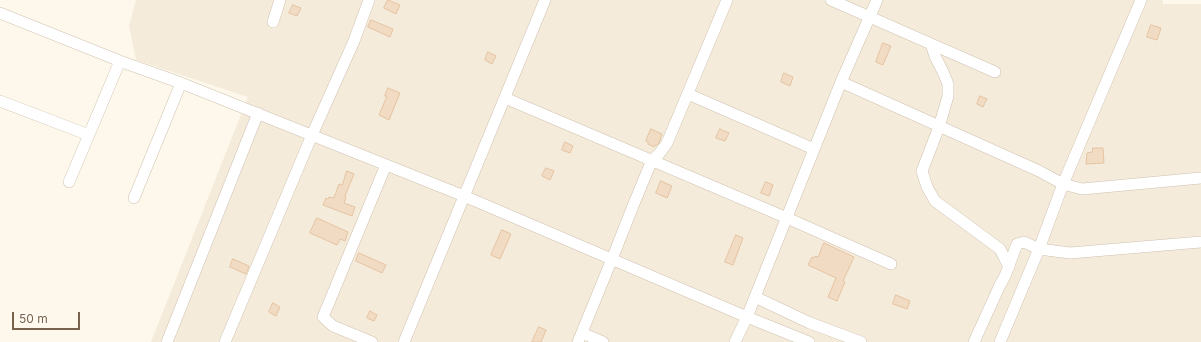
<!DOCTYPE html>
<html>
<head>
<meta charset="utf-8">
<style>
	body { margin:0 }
	#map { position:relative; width:1201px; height:342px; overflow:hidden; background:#fdf8eb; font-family:Inter,sans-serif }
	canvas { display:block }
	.scale { position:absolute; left:12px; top:312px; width:68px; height:18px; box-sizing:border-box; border:2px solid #79624d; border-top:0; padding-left:5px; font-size:12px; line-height:14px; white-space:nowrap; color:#79624d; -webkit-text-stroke:3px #fffbf2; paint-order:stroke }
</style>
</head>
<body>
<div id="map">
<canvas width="1201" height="342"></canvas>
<div class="scale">50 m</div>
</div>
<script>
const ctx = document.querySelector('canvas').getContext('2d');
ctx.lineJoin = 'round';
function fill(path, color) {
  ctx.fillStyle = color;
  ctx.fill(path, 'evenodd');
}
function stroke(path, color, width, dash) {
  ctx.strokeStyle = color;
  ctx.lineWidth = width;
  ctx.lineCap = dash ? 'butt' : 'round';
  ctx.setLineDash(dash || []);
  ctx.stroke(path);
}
fill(new Path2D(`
	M136,0H1163V4H1201V342H151L248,97L136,60L129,26Z`), '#f4ebda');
const building = new Path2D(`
	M388,0L400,5L396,14L384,8Z
	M293,5L301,8L297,16L289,13Z
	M371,20L393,29L390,37L368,27Z
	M1151,25L1161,28L1157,40L1147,37Z
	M883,43L891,46L883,65L876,62Z
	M488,52L496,56L492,64L485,60Z
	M784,73L793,77L790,86L781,82Z
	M388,88L400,93L389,120L379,115L387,96H385Z
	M980,96L987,99L983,107L977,104Z
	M651,129L662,134L659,143L657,145H655L654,147L648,144V142L646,141Z
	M720,129L729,133L725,141L716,138Z
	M565,142L573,146L570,153L562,150Z
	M1093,148H1103L1104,163L1086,164L1087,153L1092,152Z
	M546,168L554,171L550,180L542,176Z
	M347,171L354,174L345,196L346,197L344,203L355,207L352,216L323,205L326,198L328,199L329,197L334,198L339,184L342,185Z
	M661,181L672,186L667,198L656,193Z
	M766,182L773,185L769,196L761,193Z
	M317,218L348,232L345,241L340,239L337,245L310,233Z
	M502,230L511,234L500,259L491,255Z
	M736,235L743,238L733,265L725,262Z
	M824,243L854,257L843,281L845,282L837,301L828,297L836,278L808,265L812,257L814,258L815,256L818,257Z
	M359,253L386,265L382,273L356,261Z
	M233,259L249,266L246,274L230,267Z
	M896,295L910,301L907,309L893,304Z
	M273,303L280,307L276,316L269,312Z
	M370,311L377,315L374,321L367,318Z
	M539,327L546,330L541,342H532Z`);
fill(building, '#f2dbc3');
stroke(building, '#e5c4a3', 1);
const minor = new Path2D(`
	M831,0L995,72
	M0,13L125,63L181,83L464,196L747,317L809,342
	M273,22L280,0
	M931,44L935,56L943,72L948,84V96L939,127L922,171L927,187L935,201L1000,249L1009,267
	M841,82L1039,171L1063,184L1082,189L1201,178
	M688,94L814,149
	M505,98L787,218L891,264
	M0,101L89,135
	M69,182L120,61
	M134,198L181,83
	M755,297L810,323L861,342
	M582,333L603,342
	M167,342L258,113
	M225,342L312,135L354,41L369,0
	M372,342L333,326L323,317L386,165
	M404,342L545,0
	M578,342L612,259L633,206L652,160L659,154L667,143L727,0
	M735,342L747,317L841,82L877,0
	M974,342L1000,285L1005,276L1017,244L1024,242L1039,249L1070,253L1201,242
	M1000,342L1039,249L1063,184L1141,0`);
stroke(minor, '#d0c1b0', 12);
stroke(minor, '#fff', 11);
</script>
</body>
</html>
